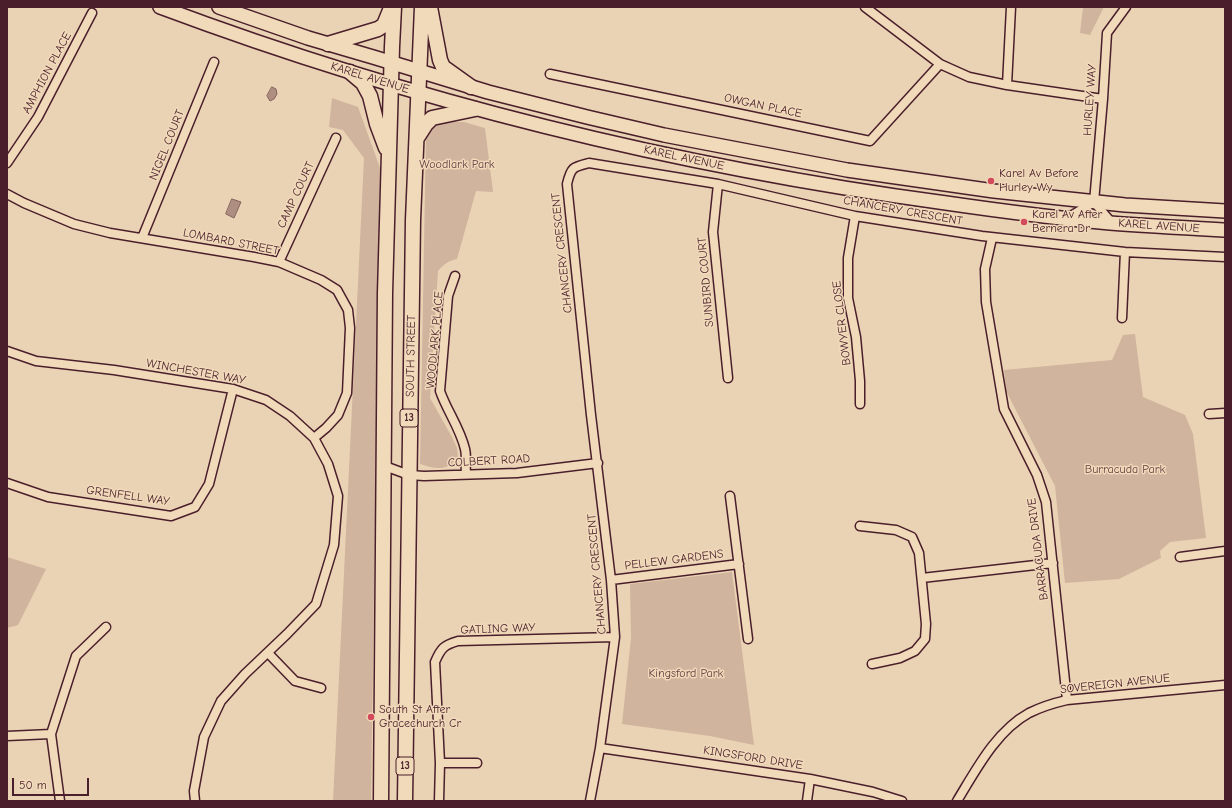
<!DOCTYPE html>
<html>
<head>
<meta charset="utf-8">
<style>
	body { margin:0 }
	#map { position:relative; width:1232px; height:808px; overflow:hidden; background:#ead3b4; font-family:"Comic Neue",sans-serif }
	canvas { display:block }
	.frame { position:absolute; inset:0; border:8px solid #4a1f2b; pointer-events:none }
	.scale { position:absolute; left:12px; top:778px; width:77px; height:18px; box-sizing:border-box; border:2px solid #4a1f2b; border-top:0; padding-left:5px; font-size:12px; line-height:14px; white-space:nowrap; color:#4a1f2b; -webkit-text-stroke:3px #f1daba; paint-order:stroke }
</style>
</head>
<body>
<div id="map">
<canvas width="1232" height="808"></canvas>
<div class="frame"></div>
<div class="scale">50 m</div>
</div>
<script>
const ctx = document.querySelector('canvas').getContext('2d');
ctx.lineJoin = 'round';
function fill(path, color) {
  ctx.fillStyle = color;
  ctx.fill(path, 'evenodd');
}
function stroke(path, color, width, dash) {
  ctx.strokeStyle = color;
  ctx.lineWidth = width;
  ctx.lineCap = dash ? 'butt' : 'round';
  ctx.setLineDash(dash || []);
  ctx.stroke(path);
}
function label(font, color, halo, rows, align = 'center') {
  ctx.font = font + ' "Comic Neue",sans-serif';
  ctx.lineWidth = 3;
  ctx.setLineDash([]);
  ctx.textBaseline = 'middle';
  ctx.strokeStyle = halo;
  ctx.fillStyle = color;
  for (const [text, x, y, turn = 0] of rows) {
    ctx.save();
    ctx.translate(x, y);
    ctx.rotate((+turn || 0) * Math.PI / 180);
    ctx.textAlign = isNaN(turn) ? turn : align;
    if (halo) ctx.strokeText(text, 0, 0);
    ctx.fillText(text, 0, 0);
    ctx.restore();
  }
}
fill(new Path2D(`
	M1083,7H1104L1090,35L1080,33Z
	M332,98L358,107L380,168L371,801H333L364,158L343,130L329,127Z
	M454,122H464L485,128L493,192L476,191L457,259C448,261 444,264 438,271L430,398L452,437L457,448L458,457C447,472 436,469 420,464L426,137C434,123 438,124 454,122Z
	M1135,334L1143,397L1185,415L1193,434L1206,538L1170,542L1160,551L1161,558L1119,579L1065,583L1055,486L1006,391L1004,370L1112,360L1123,335Z
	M7,557L46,569L18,625L7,628Z
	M732,572L754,745L710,736L622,724L631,638L630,584Z`), '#d0b49d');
const water = new Path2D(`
	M272,87L276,89L277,94L274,99L270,101L267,96Z
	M232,199L241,202L234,218L226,214Z`);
fill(water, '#ad8e80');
stroke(water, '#85625e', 1);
const minor = new Path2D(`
	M865,7L940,64L969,77L1007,85L1103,99
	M550,74L870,141L940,64
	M1007,85L1011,7
	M7,163L38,117L92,13
	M718,184L713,232L728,378
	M7,194L24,203L74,224L110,233L254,257L279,262L321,280L337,290L348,310L350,328L347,393L338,415L326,428L314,438
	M1094,202L1103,99L1107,33L1126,7
	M855,216L848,258V298L856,337L860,381V404
	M1066,219L1094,202L1112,223
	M142,238L214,62
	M992,238L985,269L986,302L1004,409L1037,475L1046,502L1067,700
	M279,262L336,138
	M455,276L448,296L440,391C447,411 460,428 465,449C467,457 465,466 466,474
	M1122,318L1125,252
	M7,351L36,361L114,370L233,389L266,400L290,416L314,438L328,464L338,496L334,545L316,604L287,634L245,674L221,701L204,737L194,791L195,801
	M1209,414L1225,413
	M382,465L409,475L424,476L517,473L598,463
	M7,483L48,497L171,516L195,507L209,484L233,389
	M730,496L748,639
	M860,526L896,530L912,537L919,553L926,624L925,639L915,651L900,658L872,664
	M1180,557L1225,551
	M922,578L1053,563
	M611,580L739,564
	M268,653L295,681L321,688
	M7,736L51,734
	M600,748L810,779L873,792L902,801
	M440,763H477
	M60,801L51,734L76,656L106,627
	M439,801L440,763L435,662C441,648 444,645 458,641L615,637
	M590,801L600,748L615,637L611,580L591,415L567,184C571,167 573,167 589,163L718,184L855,216L982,236L1125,252L1225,257
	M807,801L810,779
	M957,801C976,770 996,731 1029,713C1041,707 1054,703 1067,700L1225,685`);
const primary = new Path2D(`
	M160,7C414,102 678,167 946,203C1001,211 1055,218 1110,223C1148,226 1187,228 1225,230
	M219,7L308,38L373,57L488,92L587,117L664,135L847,170L994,191L1125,205L1225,211`);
const trunk = new Path2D(`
	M430,7L440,60L443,67L471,87
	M328,44L378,29L384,25L391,8
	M350,72L363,83L370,96L377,124L386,148
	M417,138L426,124L432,118L475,109
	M381,801L385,293L392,47L394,7
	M405,801L413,220L422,7`);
stroke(minor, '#4a1f2b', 11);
stroke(primary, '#4a1f2b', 16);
stroke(trunk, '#4a1f2b', 17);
stroke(minor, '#f1daba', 8);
stroke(primary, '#f1daba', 13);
stroke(trunk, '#f1daba', 14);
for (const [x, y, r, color] of [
	[991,181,4,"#d1495b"],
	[1024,222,4,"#d1495b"],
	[371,717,4,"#d1495b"]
]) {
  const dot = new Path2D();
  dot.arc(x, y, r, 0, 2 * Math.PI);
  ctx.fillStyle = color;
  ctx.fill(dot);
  stroke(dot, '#f1daba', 1.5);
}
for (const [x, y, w] of [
	[409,418,18],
	[405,766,18]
]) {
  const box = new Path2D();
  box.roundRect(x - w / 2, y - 9, w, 18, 3);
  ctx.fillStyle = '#f1daba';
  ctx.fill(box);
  stroke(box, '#4a1f2b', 1);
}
label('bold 11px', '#4a1f2b', null, [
	["13",409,418],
	["13",405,766]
]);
label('12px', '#4a1f2b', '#f1daba', [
	["AMPHION PLACE",47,73,-62],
	["KAREL AVENUE",370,78,17],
	["HURLEY WAY",1090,100,-86],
	["OWGAN PLACE",763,106,12],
	["NIGEL COURT",167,145,-68],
	["KAREL AVENUE",684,158,12],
	["CAMP COURT",296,195,-65],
	["CHANCERY CRESCENT",903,211,10],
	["KAREL AVENUE",1159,226,4],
	["LOMBARD STREET",231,242,11],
	["CHANCERY CRESCENT",562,253,-96],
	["SUNBIRD COURT",706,282,-95],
	["BOWYER CLOSE",842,323,-97],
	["WOODLARK PLACE",435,340,-85],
	["SOUTH STREET",411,356,-89],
	["WINCHESTER WAY",196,372,10],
	["COLBERT ROAD",489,461,-3],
	["GRENFELL WAY",128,496,8],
	["BARRACUDA DRIVE",1038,549,-97],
	["PELLEW GARDENS",674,560,-7],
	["CHANCERY CRESCENT",597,574,-95],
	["GATLING WAY",498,629,-2],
	["SOVEREIGN AVENUE",1115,684,-6],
	["KINGSFORD DRIVE",753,758,9]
]);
label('12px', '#653d42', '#f1daba', [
	["Woodlark Park",457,165],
	["Burracuda Park",1125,470],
	["Kingsford Park",686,674]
]);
label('12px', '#4a1f2b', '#f1daba', [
	["Karel Av Before",999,174],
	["Hurley Wy",999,188],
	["Karel Av After",1032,215],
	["Bernera Dr",1032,229],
	["South St After",379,710],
	["Gracechurch Cr",379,724]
], 'left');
</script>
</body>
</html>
